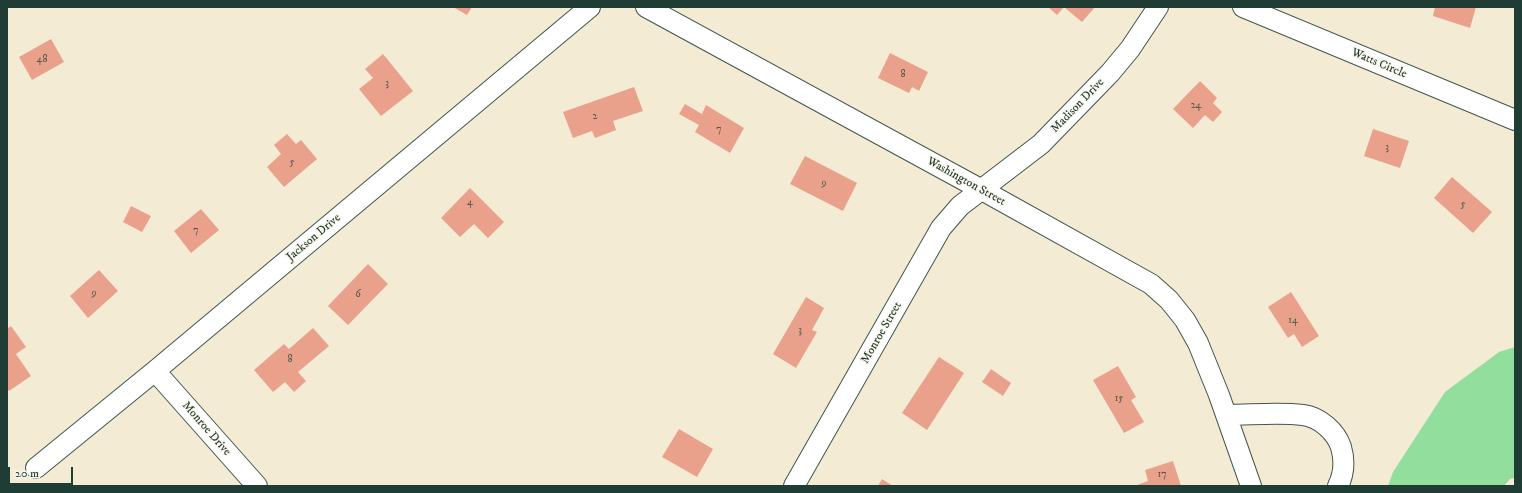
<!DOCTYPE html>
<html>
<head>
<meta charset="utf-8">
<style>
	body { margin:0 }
	#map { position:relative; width:1522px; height:493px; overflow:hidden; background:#f4ebd5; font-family:"IM FELL DW Pica",serif }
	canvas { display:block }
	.frame { position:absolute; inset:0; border:8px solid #1f3d34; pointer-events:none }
	.scale { position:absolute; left:8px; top:467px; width:65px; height:18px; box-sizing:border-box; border:2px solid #1f3d34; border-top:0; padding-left:5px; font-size:12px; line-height:14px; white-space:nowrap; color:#1f3d34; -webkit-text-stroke:3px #fbf7ec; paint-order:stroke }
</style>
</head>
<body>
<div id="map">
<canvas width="1522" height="493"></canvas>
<div class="frame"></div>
<div class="scale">20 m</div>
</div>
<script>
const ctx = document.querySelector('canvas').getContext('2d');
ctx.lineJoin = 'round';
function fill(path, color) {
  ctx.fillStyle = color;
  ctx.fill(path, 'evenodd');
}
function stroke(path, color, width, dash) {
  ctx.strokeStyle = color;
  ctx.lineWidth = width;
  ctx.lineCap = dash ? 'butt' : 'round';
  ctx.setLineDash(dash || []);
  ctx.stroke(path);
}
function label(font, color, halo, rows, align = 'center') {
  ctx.font = font + ' "IM FELL DW Pica",serif';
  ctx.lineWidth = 3;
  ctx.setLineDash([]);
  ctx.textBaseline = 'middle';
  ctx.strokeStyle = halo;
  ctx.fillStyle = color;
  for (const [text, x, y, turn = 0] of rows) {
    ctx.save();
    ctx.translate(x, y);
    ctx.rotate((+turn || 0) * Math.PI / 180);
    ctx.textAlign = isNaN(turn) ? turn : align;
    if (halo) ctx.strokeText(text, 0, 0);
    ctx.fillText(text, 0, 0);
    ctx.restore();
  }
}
fill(new Path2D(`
	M1515,347V478L1510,479L1504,486H1388L1393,472L1445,392L1499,352Z`), '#92de9c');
fill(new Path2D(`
	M453,7H472L467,15Z
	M1048,7H1095L1082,22L1064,7L1057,15Z
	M1435,7H1476L1470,28L1433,16Z
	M51,39L64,62L32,80L19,57Z
	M890,53L928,72L919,91L912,87L909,93L878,78Z
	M383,54L413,91L381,116L359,89L373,78L365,69Z
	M1200,81L1217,98L1213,103L1222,112L1213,122L1205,115L1193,128L1173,109Z
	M634,87L643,111L613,121L616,130L595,138L592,131L573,138L563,112Z
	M685,104L702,114L706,105L744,128L730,153L695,132L699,125L679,114Z
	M1373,129L1409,141L1400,168L1364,156Z
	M287,134L296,144L301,140L317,159L284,187L267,167L281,154L274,145Z
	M805,156L857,183L843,211L790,184Z
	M1452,177L1492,212L1473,233L1434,198Z
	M470,188L504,222L488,238L474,224L460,237L441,218Z
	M131,206L151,216L142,232L123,222Z
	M201,209L219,230L191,253L174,231Z
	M368,264L388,284L348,325L328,306Z
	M99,270L118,291L88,318L70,296Z
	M1291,292L1319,336L1302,347L1294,334L1288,338L1268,307Z
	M806,297L824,308L812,330L817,332L796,368L773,354Z
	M11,326L26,347L16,354L31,376L9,391L7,388V329Z
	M313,328L329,346L298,372L306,381L294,392L285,382L273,392L254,370L284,344L289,349Z
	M939,357L964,373L927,430L902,413Z
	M1118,366L1136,397L1131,400L1144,422L1124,433L1093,380Z
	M991,369L1011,383L1003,396L982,382Z
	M679,429L713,449L697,477L662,457Z
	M1173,461L1181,486H1134L1148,481L1145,470Z
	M882,479L893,486H878Z`), '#eaa18b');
const street = new Path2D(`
	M646,7L982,190L1151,284L1169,300L1185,320L1198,343L1219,395L1251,486
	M1243,7L1515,120
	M155,371L257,486
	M1226,415C1251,415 1278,412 1303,415C1320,417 1336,432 1341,447C1345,461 1344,474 1338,486
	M36,468L155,371L590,7
	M794,486L941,228L960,206L1041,144L1110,73L1130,49L1158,7`);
stroke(street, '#3f574c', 22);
stroke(street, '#fff', 20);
label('10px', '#52564a', null, [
	["48",42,60],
	["8",903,75],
	["3",387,84],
	["24",1196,106],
	["2",595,117],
	["7",719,130],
	["3",1387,148],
	["5",292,163],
	["9",824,184],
	["4",470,203],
	["5",1463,205],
	["7",196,231],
	["9",94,294],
	["6",358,295],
	["14",1293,321],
	["3",800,331],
	["8",290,360],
	["15",1119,399],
	["17",1162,475]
]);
label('12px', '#1f3d34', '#fbf7ec', [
	["Watts Circle",1379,64,23],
	["Madison Drive",1078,106,-46],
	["Washington Street",966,182,29],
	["Jackson Drive",314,238,-40],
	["Monroe Street",882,333,-60],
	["Monroe Drive",206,429,49]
]);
</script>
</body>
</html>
